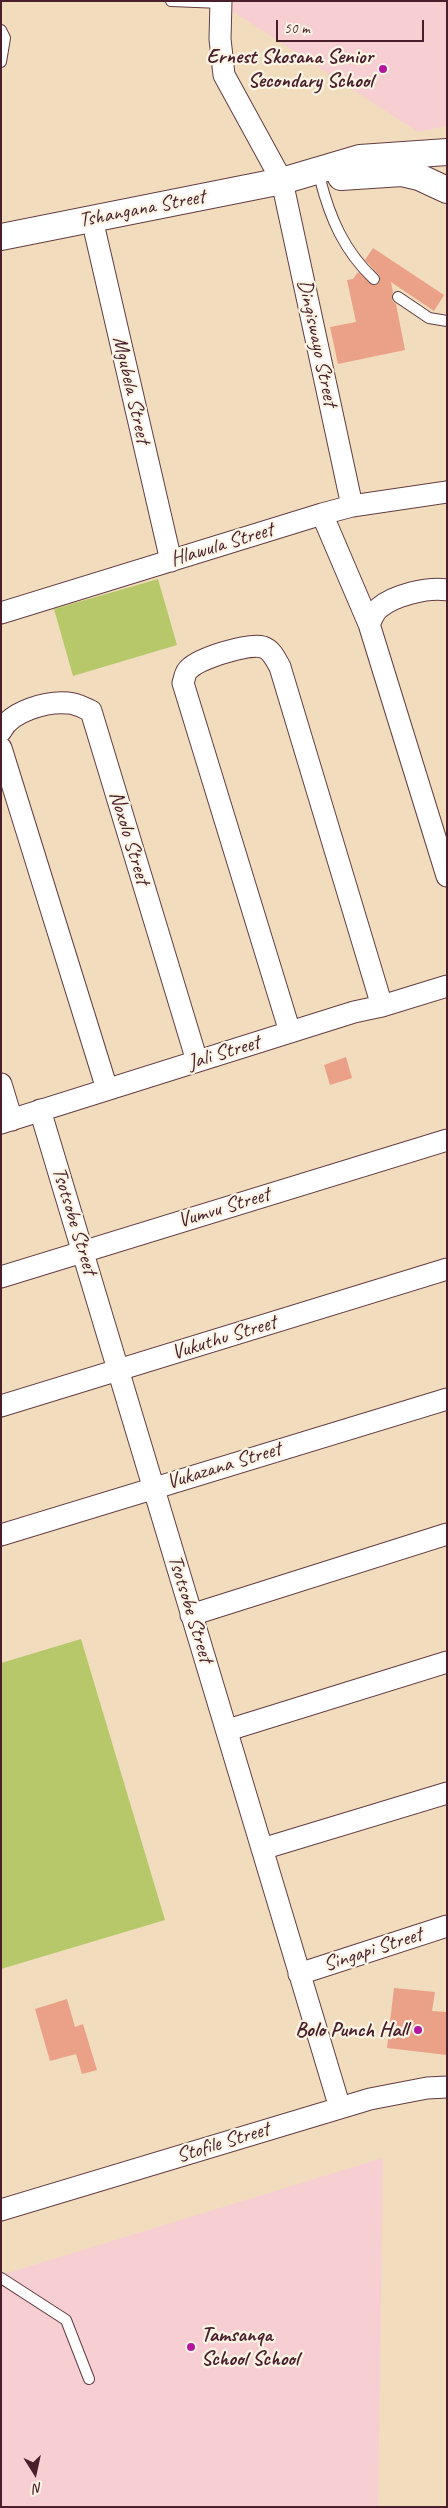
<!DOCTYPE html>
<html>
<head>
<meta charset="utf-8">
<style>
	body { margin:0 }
	#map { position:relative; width:448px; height:2508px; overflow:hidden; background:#f1ddbd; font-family:Caveat,sans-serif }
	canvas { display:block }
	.frame { position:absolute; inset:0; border:2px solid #4a1f2b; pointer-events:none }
	.north { position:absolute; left:10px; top:2448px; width:50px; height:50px; -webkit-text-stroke:4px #fcf5e5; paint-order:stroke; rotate:170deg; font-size:14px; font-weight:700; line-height:20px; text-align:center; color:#4a1f2b }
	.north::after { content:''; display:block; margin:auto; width:18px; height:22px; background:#4a1f2b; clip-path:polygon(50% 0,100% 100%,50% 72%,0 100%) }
	.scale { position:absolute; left:276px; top:20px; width:148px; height:22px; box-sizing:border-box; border:2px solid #4a1f2b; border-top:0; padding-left:6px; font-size:15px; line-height:18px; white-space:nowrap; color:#4a1f2b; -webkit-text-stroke:4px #fcf5e5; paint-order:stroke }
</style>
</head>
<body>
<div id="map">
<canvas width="448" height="2508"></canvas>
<div class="frame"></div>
<div class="north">N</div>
<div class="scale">50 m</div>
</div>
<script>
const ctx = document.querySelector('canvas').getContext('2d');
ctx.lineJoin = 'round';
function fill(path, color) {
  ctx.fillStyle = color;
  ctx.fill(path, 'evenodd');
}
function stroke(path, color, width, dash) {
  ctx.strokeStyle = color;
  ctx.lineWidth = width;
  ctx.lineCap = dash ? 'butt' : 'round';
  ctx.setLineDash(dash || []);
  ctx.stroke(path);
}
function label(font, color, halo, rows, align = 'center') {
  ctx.font = font + ' Caveat,sans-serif';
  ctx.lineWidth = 4.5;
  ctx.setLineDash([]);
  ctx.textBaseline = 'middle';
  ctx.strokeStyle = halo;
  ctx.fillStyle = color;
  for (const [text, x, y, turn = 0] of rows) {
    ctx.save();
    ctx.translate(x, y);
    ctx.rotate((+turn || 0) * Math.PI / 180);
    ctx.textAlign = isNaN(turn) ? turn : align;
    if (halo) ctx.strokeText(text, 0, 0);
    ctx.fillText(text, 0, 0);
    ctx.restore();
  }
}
fill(new Path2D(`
	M233,1H447V126L418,132L232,11Z
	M383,2158L378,2507H1V2275Z`), '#f7cfd3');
fill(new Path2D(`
	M158,579L177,645L73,676L54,609Z
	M81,1639L165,1920L1,1969V1663Z`), '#b7c86a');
fill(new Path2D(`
	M373,248L444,295L434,311L391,282L393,292L392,300L396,304L405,350L338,364L330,327L356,322L347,280L353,279L358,272L372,285H376L380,281L379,275L365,260Z
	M346,1057L352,1078L330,1085L324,1065Z
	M394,1988L435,1992L432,2011L447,2012V2055L387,2048Z
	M67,1999L75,2027L83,2024L97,2070L82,2074L76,2054L50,2061L35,2009Z`), '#eaa188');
const service = new Path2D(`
	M171,1L221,3
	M1,30L5,38L1,62
	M320,179C330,218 344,251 374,279
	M398,297L429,318L447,321
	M1,2278L66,2320L89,2379`);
const minor = new Path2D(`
	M221,1L220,39L224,75L282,181L352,506
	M92,219L171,561
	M322,514L369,624L447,876
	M1,613L322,514L352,506L447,492
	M369,624C372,619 374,612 379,608C394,595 428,587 447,590
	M1,731C11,711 47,701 68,703C76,703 84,708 91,711L197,1061
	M1,748L107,1089
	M290,1032L183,683C185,677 185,672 189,669C200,658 248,643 263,647C272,650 276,660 280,667L382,1006
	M1,1084L12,1120
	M40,1110L340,2108
	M1,1123L354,1012L382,1006L447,986
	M1,1277L447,1140
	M1,1406L447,1269
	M1,1535L447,1399
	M191,1615L447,1534
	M228,1730L447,1662
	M262,1849L447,1793
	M299,1974L447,1926
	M1,2210L370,2099L427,2088L447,2087`);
const tertiary = new Path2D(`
	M341,177L402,173L419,177L447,190
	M1,237L282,181L360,158L447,152`);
stroke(service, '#633c41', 12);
stroke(minor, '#633c41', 23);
stroke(tertiary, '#633c41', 28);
stroke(service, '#fff', 10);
stroke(minor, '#fff', 21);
stroke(tertiary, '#fff', 26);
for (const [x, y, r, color] of [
	[383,69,5,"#b5179e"],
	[418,2030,5,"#b5179e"],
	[191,2347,5,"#b5179e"]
]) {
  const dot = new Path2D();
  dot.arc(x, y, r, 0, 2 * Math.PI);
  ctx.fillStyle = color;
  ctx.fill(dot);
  stroke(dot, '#fcf5e5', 2);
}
label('bold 21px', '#4a1f2b', '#fcf5e5', [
	["Ernest Skosana Senior",373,57],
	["Secondary School",373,81],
	["Bolo Punch Hall",408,2030],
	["Tamsanqa",201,2335,"left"],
	["School School",201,2359,"left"]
], 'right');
label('21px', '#4a1f2b', '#fcf5e5', [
	["Tshangana Street",142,209,-11],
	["Dingiswayo Street",317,343,78],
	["Mgubela Street",131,390,77],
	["Hlawula Street",222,545,-17],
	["Noxolo Street",129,838,73],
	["Jali Street",224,1053,-17],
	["Vumvu Street",224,1208,-17],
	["Tsotsobe Street",74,1221,73],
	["Vukuthu Street",224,1338,-17],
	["Vukazana Street",224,1466,-17],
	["Tsotsobe Street",190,1609,73],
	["Singapi Street",373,1950,-18],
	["Stofile Street",223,2143,-17]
]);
</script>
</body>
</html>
